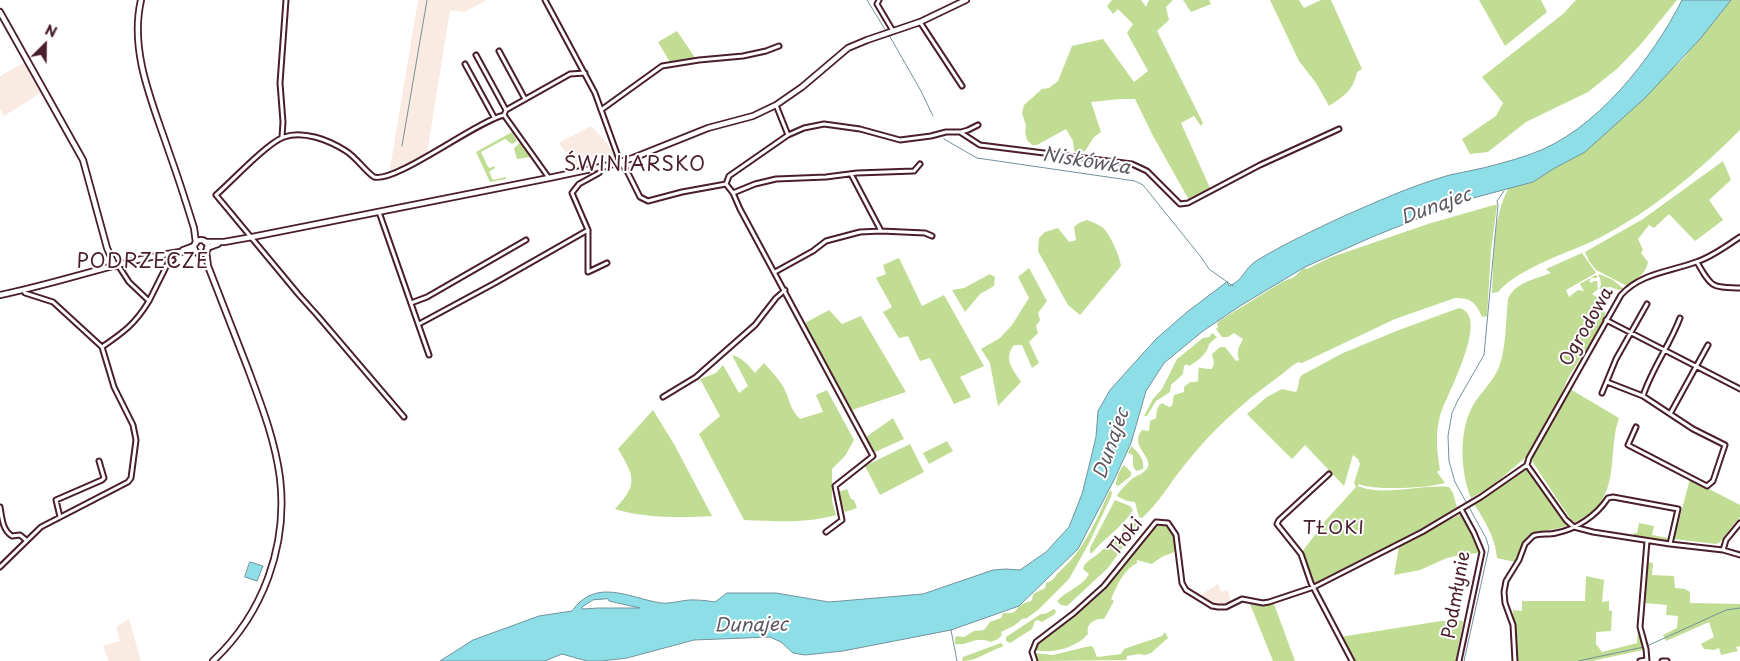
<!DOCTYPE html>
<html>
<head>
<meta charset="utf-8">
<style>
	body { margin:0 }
	#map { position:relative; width:1740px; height:661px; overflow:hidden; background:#fff; font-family:"Playpen Sans",sans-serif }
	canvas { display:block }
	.north { position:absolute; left:20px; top:20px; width:50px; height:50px; -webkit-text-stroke:4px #fff; paint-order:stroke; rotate:23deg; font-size:14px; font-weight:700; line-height:20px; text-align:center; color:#4a1f2b }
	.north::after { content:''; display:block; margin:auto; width:18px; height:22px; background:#4a1f2b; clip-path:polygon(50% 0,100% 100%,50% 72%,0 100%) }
</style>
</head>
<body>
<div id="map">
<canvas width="1740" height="661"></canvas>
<div class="north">N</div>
</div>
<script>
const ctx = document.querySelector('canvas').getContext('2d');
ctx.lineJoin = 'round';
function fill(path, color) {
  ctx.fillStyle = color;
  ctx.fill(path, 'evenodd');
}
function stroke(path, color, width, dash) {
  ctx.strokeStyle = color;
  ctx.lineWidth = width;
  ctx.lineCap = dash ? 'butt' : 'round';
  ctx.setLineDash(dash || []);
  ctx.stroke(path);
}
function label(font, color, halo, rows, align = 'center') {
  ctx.font = font + ' "Playpen Sans",sans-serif';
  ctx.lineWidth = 4;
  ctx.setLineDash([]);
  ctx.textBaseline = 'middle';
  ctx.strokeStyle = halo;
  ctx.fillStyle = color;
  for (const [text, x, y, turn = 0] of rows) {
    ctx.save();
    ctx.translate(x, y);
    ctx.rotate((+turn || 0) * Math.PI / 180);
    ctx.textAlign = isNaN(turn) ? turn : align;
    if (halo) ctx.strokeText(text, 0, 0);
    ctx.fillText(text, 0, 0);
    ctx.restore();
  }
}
fill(new Path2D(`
	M418,0H487L464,12L450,10L427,154L394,172L390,169Z
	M25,62L31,71L29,72L31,76H33L42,92L4,116L0,109V76Z
	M591,126L606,142L617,159L577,168L559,143Z
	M1218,584L1221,592L1228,590L1231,603L1216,606L1202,597L1203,593Z
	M129,619L141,661H109L103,646L120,641L116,627Z`), '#f9ebe1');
fill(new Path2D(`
	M1112,0H1141L1146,7L1149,0H1173L1166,7L1169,20L1157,31L1203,123L1201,126L1194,116L1181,123L1210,188L1189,200L1152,134L1135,99H1120L1091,102L1101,132L1094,137L1085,151L1076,153L1074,150L1073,141L1066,129L1037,145H1032L1027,140L1025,132L1026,126L1022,113L1024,105L1042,89L1049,88L1058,81L1072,46L1103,39L1134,82L1148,71L1127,33L1133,24L1118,9L1113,14L1107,6Z
	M1183,0H1209L1211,4L1191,12Z
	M1270,0H1299L1304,8L1321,0H1331L1362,69L1357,72C1353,91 1344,96 1329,106L1316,83L1299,61Z
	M1479,0H1541L1547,12L1505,46Z
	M1576,0H1677L1641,44L1618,68L1588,92L1526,122L1488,152L1470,154L1462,139L1496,116L1503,103L1482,77L1563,14Z
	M1731,0H1740V130C1699,171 1653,210 1601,237C1570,253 1521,266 1498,292L1492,293C1494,259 1492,220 1508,189L1533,182L1553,169L1585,152L1683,59Z
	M677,31L696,59L670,62L658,42Z
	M512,132L517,141L512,144L505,139L481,152L488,167L490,168L494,166L495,168L489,172L493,180L506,177V179L490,182L476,152Z
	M520,143L528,154H530L535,163L531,157L517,159L514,148Z
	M1723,161L1731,180L1709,200L1723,220L1695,241L1669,214L1654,228L1649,225L1638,239L1643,250L1641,253L1648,262C1645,275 1638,278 1627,286L1596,270L1589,261L1585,252L1643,219Z
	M1494,205H1497L1491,251L1487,316L1482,317C1476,302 1471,298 1455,298L1395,319L1302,363L1299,362C1291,365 1286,372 1278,377C1242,403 1210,432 1183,467C1169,484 1158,504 1142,518L1139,517L1135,502L1127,501L1117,496C1118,493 1129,481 1133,478C1138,475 1145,473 1148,467C1152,456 1129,445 1142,430L1149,431L1150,421L1156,418C1157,412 1156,407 1162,403L1169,407L1172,406L1174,395L1184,392V387L1190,382H1196L1198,381C1199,362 1196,369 1212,369L1214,363L1212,354L1220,347H1225L1236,361L1239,360C1236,351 1239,347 1243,339L1234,333L1228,337H1222L1216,329L1218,327L1217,324L1219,321L1282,282L1294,277L1304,268L1307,269L1329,258L1428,224Z
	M1087,220C1092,222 1098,224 1102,227C1110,233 1120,257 1121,266L1080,315L1068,305L1038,251L1039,238L1045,232L1058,228L1069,242L1076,240L1074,227L1079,223Z
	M1582,253L1596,273L1566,290L1569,297L1578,290L1584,291L1580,284L1596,275L1597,276V278H1591L1589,281L1591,283L1594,281H1597L1598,289L1592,294L1597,297C1598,304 1606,309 1605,316C1604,319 1603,321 1602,324L1568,378L1558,402L1525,458L1491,487L1471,498C1460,471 1458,428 1475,402C1483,390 1496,378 1500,364C1506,346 1506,318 1508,299C1515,282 1536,279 1551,273L1546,269Z
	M899,258L922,306L944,295L984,366L960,377L971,397L954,404L930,358L920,361L908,336L899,338L883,312L892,307L876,278L886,274L883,265Z
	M1029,268L1047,301L1038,313L1040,320L1036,326L1038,333L1029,342L1039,363L1032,368L1022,345H1014C1003,359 1013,369 1021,382L998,406L990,363L981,349L1000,338L1012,325L1029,298L1018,277Z
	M990,274L995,277L994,286L980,294L965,312L952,290L964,288Z
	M1599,274L1613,280L1624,289L1619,290L1610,287L1599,289L1601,285L1600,277H1598Z
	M1459,308C1492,315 1445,398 1440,416C1435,434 1437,452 1440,470L1437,472L1445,483C1427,488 1375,491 1359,484L1358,486C1384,497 1421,484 1449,487L1453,493L1457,508L1396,543L1316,584C1309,574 1307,563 1302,552L1326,520L1356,487L1354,483L1360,464L1358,459L1353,455L1344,486L1305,445L1292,459L1247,414L1267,397L1282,389L1296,392C1300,387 1297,380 1302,375L1343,353L1399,330Z
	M829,310L842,324L861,316L906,392L852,410L805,323Z
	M1212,333L1217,337L1209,344C1208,353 1198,361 1189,366L1186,364L1184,366L1183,374L1171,385L1170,392L1156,401L1147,416H1144L1153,399L1162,389L1177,359L1203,338L1209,337Z
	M732,355C743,358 748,365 755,373L764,363C771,371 779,379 784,388C790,400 790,410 800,419L823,412L816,395L827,390L854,440L845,456L832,469V501L836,515C803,524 778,521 744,520L699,434L720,416L700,379L716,373L723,365L739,393L748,386Z
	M1570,389L1619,418C1606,455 1624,501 1575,522L1571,520L1532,461L1533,456Z
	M653,410L674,444L712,516C686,518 640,518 615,509C638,484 635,477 618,449Z
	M893,418L904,439L875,452L866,437Z
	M947,441L953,451L929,464L923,453Z
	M910,444L924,472L880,495L865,466Z
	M1131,446C1137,451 1145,459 1143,469L1136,471L1133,466V455L1128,453Z
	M1124,465L1131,472V476L1118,486L1116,485C1116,479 1120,468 1124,465Z
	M1523,469L1530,471L1568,525C1556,531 1534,530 1527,537C1521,544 1518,554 1515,562L1497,558C1495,537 1485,521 1474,504Z
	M1690,479L1740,505V517L1720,542L1716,544L1674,539Z
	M847,489L851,499L854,500L857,508L845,512L838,492Z
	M1111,491L1112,492L1111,497L1088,545L1069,579L1038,610L1027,618L1022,619L1015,625L1001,632L1002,635L998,639L991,642C974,635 969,646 955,644V638L957,636L964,637L974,631L984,630L990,622L1001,618L1003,613C1020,614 1013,609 1023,604C1026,602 1029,602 1032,600L1033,594L1045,588L1046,583C1056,580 1053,577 1060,571C1083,551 1097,520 1109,492Z
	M1115,500L1130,506L1133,510C1123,527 1104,538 1092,553H1090V548Z
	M1461,514L1473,533L1481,551L1480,553L1464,554L1447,558L1420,570L1394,575L1399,546Z
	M1135,521L1138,523V526L1108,568L1067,606L1061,605L1057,601C1066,591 1083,586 1089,574L1083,569C1085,562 1088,561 1094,557C1099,554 1101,549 1108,547L1109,543L1121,536L1124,526Z
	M1157,523C1176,525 1174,534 1176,550C1171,555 1167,554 1162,557C1158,559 1155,562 1152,564L1137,560V563C1123,570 1117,586 1111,599L1114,601L1104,619C1098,618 1091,621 1088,627C1087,629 1088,632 1088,634C1076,648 1053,654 1035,650V646L1042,640L1092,600L1114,577Z
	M1639,523L1654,526L1652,535L1668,538L1667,542L1634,537V533H1637Z
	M1646,562L1653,563L1652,575L1674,576L1675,588L1685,589L1690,592V603L1740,604V646L1736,647L1738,651L1721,655L1719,648L1714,650L1704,649L1701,644L1714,637L1709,622L1666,641L1663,635L1677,628L1678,616L1666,615L1667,605L1644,603L1642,600Z
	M1586,576L1604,580L1602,602L1609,601V610L1612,611L1611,631L1596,632V644L1602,652L1637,643L1638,631L1643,646V650L1592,661H1516L1513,610L1522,611V601H1585Z
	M1250,604L1263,606L1274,604L1295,661H1273Z
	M1054,609L1056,611L1055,614L1042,622L1038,620L1035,621L1032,629L1010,643L1006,641V637L1041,614H1045Z
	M1441,621H1463L1456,661H1352L1340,637Z
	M1165,632L1168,638L1151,653L1145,655L1139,654L1127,656L1126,660L1038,661L1035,653L1053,655L1090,646L1093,647L1097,657L1121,654L1124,649L1162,636Z
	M1001,643L1003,645L1002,647C987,651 978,661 962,661L963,657Z`), '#c1dc93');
const water = new Path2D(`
	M1682,0H1731L1700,39L1645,98L1585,152L1553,169L1533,182L1462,201L1372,237L1305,267L1240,306L1203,331L1164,363L1146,391L1131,443L1114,480L1078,549L1019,606L951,630L843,651L805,655L793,653L781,642L770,637L694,640L627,658L602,661H587L562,654L545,661H440L473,640L539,616L572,611C596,577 629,598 661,603C673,604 684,599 696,600C702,600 709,601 715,602L727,593H776L829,602L923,594L993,570L1006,569L1020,570L1046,552L1069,527L1082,494L1088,470L1096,437L1098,411L1110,390L1156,339L1187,312L1224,284L1227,281L1229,286C1243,281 1244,269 1256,261C1284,244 1314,230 1344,216C1376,202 1409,187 1443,177C1451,174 1460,173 1469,171C1489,167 1511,161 1531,154C1595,132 1653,58 1682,0ZM608,599L609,601L640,608H599L582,609V607L593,600Z
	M250,562L263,566L257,581L245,577Z`);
fill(water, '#8ddee7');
stroke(water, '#72929c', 1);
stroke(new Path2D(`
	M867,0L886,31
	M889,35L921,91L933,116
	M944,139L977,158L1135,181L1143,185L1201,257L1209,269L1233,286
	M402,146L427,0
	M951,630L957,661
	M1647,646L1726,610L1740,608
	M1464,661L1489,548L1486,538L1455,482L1449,461L1448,436L1452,413L1458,400L1484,355L1498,205L1497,201L1504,191
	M1578,661L1644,647`), '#72929c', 1);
const street = new Path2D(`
	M545,0L595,93L620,162L627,171L640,197L648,201L682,192L726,184L733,193L740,209L873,456L835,486L842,520L826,532
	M879,0L877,4L893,31
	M920,22L962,86
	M499,51L525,99
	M476,55L506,110
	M465,64L494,117
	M776,105L788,135
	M601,110L662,66L699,60L743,56L766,51L779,46
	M504,115L549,178
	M961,132L968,130L978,125
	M282,137L283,122L280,83L286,0
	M602,167L599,173L579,184L572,193L588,230V272L607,263
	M851,174L881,231L925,233L932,236
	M726,184L729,176L788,135L804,128L824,124L860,129L900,140L931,136L946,132H960L980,145L1132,164L1147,171L1180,204L1188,203L1260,165L1339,129
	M733,193L755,184L776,179L826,177L857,173L914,171L920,164
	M379,212L429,355
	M1697,262C1712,288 1711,287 1740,288
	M118,265L129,282L149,301L168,263L173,260
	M775,272L813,251L826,241L860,232L881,231
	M411,303L427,297L526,240
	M1606,320L1740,389
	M419,324L495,283L588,230
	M102,347C124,332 135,324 149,301
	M1607,382L1643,396L1693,429L1725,445L1713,481L1707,486L1628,445L1636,427
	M1602,393L1616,359L1647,304
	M1643,396C1652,368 1670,345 1680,318
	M663,397L696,377L755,325L776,298L785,290
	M1670,414L1708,345
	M404,417L317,315L299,295L216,195C231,182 267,143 284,137C303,130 329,140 346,151C357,158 364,170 374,177C396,183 475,122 504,115L506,110L570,74L585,73
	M1527,465L1529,458L1621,295C1641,273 1669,272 1696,262C1712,257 1726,246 1740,237
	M1527,465L1566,520L1574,527L1593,532L1670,544L1723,550L1740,555
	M1329,474L1279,520L1277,524L1301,554L1311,583L1352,661
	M0,507C2,517 2,530 12,536L20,535L26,540
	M60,517L56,500L102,480L104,478L99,461
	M1723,550L1726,540L1740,523
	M0,567L41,527L128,482L131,478L136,440L133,425L114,387L102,347L53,302L25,293L23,290
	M1035,661L1032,652L1036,642L1074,613L1104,586L1156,522L1168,523L1176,535L1182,583L1186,590L1212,606L1218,607H1226L1242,599L1263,603L1269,602L1314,587L1422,532L1481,497L1527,465
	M1459,661L1482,552L1474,533L1461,509
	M1515,661L1513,625L1505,603L1504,592L1506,581L1519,560L1525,544L1533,536C1540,533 1548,535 1556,533C1577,529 1597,515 1608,498L1613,497L1678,509L1670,544
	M1640,661L1646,660
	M1647,661L1646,649L1640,627L1647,541
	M1662,661H1667`);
const secondary = new Path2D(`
	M0,12L83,160L107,248L115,266
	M205,242H224L252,237L549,178L610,165L633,158L708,128L753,116L776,105L802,87L848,48L867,40L920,22L966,0
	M207,248L218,244
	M183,250L194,246
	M0,295C65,282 129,257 195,250`);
const primary = new Path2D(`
	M141,0C129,52 153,104 169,152C178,177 186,202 194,228L196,243
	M194 247a7 7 0 1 1 14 0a7 7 0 1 1-14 0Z
	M206,251L208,266C221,300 235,335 248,369C261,404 275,440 280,478C288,546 263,614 213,661`);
stroke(street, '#4a1f2b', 7);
stroke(secondary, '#4a1f2b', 8);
stroke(primary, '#4a1f2b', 8);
stroke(street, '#fff', 3);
stroke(secondary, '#fff', 4.5);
stroke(primary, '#fff', 4.5);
label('18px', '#4a1f2b', '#fff', [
	["Ogrodowa",1587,327,-60],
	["Tłoki",1126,537,-51],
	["Podmłynie",1457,595,-80]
]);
label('italic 19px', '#5e5863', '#fff', [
	["Niskówka",1086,162,9],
	["Dunajec",1436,207,-20],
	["Dunajec",1112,444,-71],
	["Dunajec",751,626,-1]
]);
ctx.letterSpacing = '1px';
label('19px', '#4a1f2b', '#fff', [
	["TŁOKI",1334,529]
]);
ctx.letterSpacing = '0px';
ctx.letterSpacing = '1px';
label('20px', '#4a1f2b', '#fff', [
	["ŚWINIARSKO",635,165],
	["PODRZECZE",143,262]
]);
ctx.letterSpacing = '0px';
</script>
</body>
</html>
